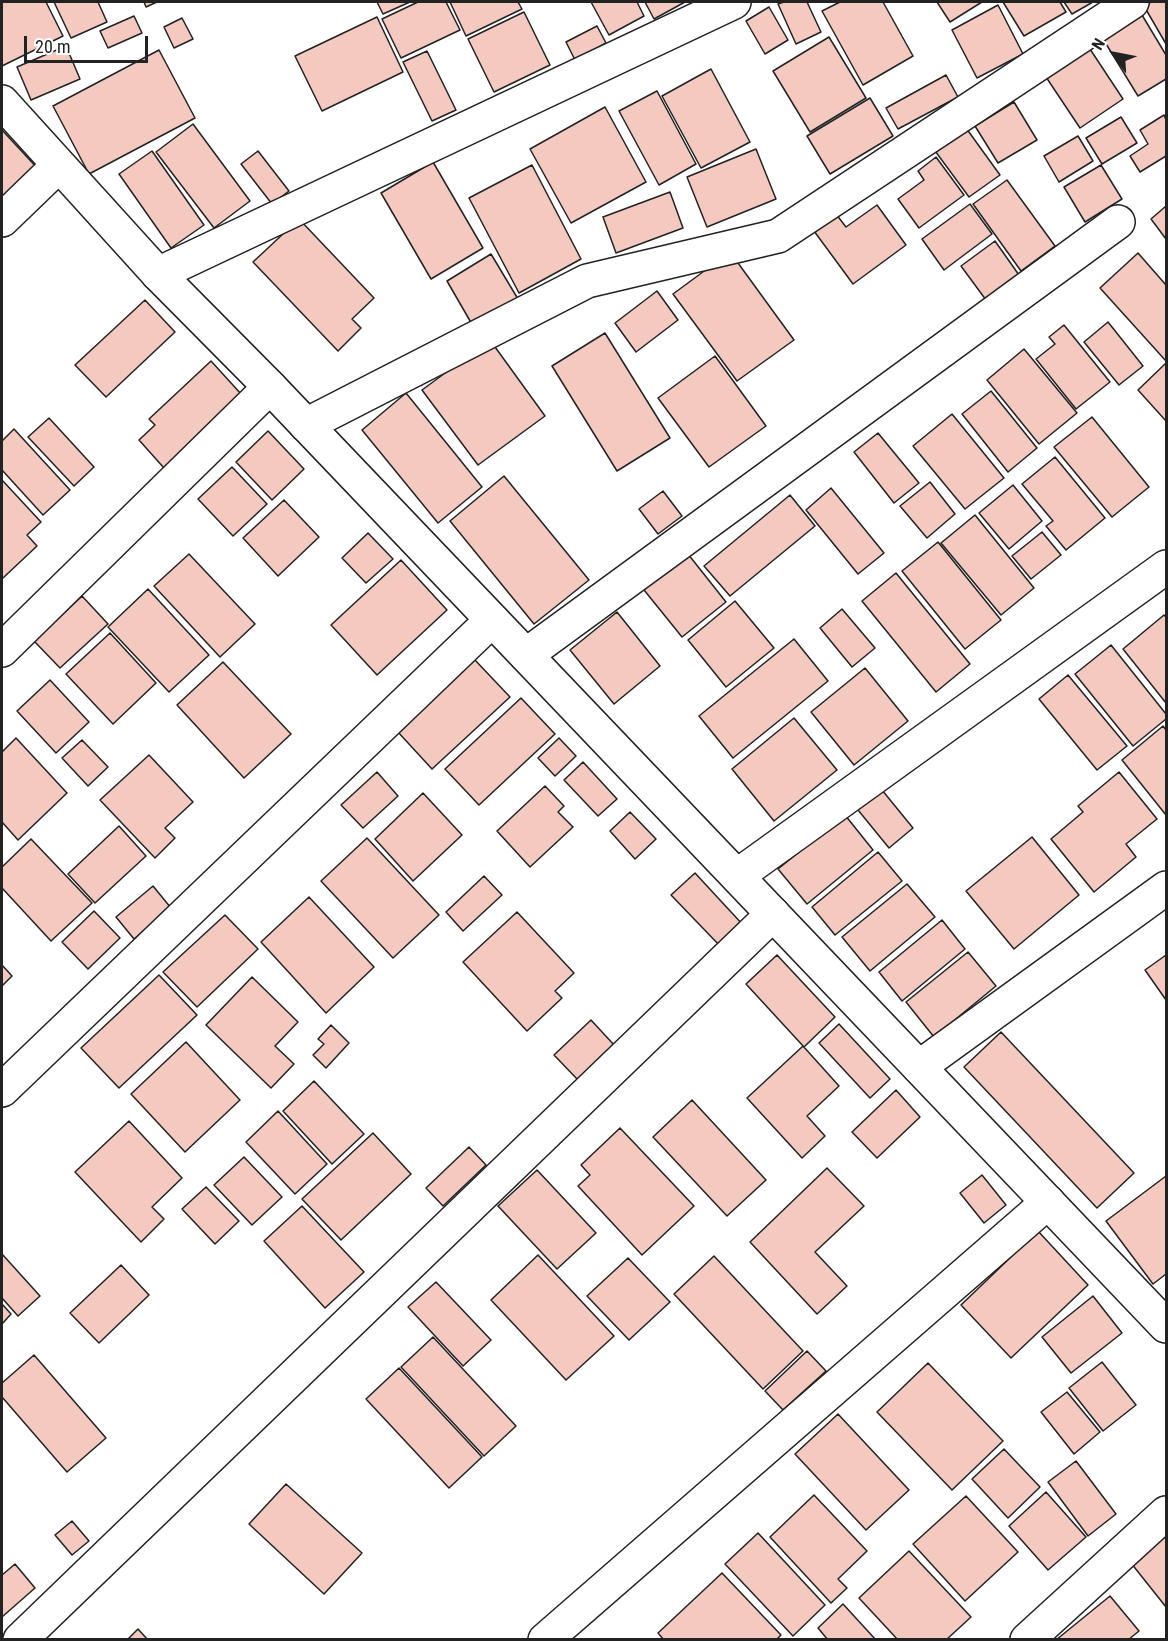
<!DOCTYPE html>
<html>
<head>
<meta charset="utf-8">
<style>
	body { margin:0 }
	#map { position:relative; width:1168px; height:1641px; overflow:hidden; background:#fff; font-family:"Roboto Condensed",sans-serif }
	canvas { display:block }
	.frame { position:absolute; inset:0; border:3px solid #222; pointer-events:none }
	.north { position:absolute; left:1084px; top:24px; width:60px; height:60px; -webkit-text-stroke:4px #fff; paint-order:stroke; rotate:302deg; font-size:16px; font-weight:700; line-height:24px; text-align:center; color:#222 }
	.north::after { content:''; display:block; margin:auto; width:21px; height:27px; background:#222; clip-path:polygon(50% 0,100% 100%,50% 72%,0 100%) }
	.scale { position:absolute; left:24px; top:36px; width:124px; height:27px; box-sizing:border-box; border:3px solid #222; border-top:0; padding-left:8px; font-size:18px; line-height:21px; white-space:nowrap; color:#222; -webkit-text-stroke:4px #fff; paint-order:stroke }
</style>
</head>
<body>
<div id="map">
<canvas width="1168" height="1641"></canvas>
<div class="frame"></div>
<div class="north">N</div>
<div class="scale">20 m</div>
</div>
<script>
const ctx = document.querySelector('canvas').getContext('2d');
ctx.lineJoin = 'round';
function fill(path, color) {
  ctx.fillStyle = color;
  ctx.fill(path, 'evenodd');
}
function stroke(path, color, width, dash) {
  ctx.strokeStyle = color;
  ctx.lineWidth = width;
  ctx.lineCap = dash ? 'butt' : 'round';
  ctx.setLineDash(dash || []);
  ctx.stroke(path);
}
const building = new Path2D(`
	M2,2H46L63,36L2,66Z
	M54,2H98L107,22L71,38Z
	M144,2H157L146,7Z
	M377,2H410L383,14Z
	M418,2H446L460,30L401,58L382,19Z
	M450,2H518L522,9L466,36Z
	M591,2H637L644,16L609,35Z
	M645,2H685L654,19Z
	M784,2H807L821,32L796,44L778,4Z
	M840,2H883L913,56L863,85L822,11Z
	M937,2H982L950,22Z
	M1003,2H1060L1066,12L1024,36Z
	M1064,2H1093L1072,14Z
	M1151,2H1166V44L1144,6Z
	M998,5L1023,54L977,78L952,30Z
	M769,7L788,40L765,54L746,21Z
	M1139,10L1166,55V79L1138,96L1100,34Z
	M524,12L550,65L494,92L468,39Z
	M134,16L142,33L108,48L100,31Z
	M377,17L403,72L322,111L295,56Z
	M182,18L193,39L174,48L164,27Z
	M597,26L606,43L575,60L566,42Z
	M829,37L866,98L810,132L773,71Z
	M66,46L80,79L31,100L17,67Z
	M1088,46L1123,99L1080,128L1044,74Z
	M159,50L195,118L89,174L53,106Z
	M427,51L456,110L432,121L403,62Z
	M711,69L750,142L701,168L662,96Z
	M946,75L958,97L898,129L886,108Z
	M657,91L696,164L659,185L619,111Z
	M870,98L893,136L830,174L807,136Z
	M1014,102L1037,140L998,163L975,126Z
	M605,107L646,182L571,223L530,149Z
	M1164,115L1166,120V156L1140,172L1130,156L1148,144L1140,130Z
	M1121,117L1137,143L1102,164L1086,138Z
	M961,121L1000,175L969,197L930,144Z
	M193,124L250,201L214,228L156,152Z
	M2,130L40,171L8,200L2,194Z
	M1078,136L1093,161L1059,182L1044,156Z
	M756,149L776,199L707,227L687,177Z
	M152,151L204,225L171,248L119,174Z
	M258,151L289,191L272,204L241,164Z
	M936,157L964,195L919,228L898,199L924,180L918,171Z
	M433,162L483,248L431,279L381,193Z
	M532,165L581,259L519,293L469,198Z
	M1101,165L1122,199L1085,222L1064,187Z
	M1007,180L1055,246L1021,271L973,204Z
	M670,192L683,228L616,253L603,217Z
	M970,204L992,234L944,270L922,239Z
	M877,205L906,245L853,284L814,231L836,214L846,227Z
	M1166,206V239L1151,219Z
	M299,219L374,298L352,319L361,328L338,351L253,262Z
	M995,241L1019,275L986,300L961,266Z
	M730,252L794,340L737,381L673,294Z
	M1138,253L1166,285V361L1100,288Z
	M491,254L518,299L473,326L447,281Z
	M657,291L678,320L636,352L615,323Z
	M145,300L175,332L106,397L75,365Z
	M1108,322L1143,366L1119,385L1084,342Z
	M1064,325L1110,382L1076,409L1036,359L1055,344L1049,337Z
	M605,333L670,438L617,471L552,366Z
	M490,340L545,416L478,465L422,390Z
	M1024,349L1077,413L1039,444L987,380Z
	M715,356L766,426L709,467L658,398Z
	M211,361L242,395L164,468L139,440L155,425L149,419Z
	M1166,363V421L1138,390Z
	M991,391L1037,448L1008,472L962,414Z
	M406,393L482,487L438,523L362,430Z
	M952,414L1004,478L965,509L913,446Z
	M1092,417L1149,487L1112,517L1054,447Z
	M49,418L94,467L74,486L28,437Z
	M14,429L70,490L43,515L2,470V441Z
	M268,431L304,469L272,500L236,462Z
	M878,433L919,483L894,503L854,452Z
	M1055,457L1105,518L1066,550L1046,526L1053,521L1022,484Z
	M232,467L267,504L233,536L198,499Z
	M504,476L589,580L534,624L450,521Z
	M2,480L41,522L27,535L37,546L3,578L2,577Z
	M930,482L955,514L927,538L900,506Z
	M1013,485L1042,521L1009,549L979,513Z
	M831,488L884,553L858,574L806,510Z
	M663,491L682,516L658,534L639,509Z
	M790,495L815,526L730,596L704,566Z
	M284,500L319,537L278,576L243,538Z
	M975,515L1034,588L1001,615L941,543Z
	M1042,532L1061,555L1031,579L1012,556Z
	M368,533L393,559L366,583L342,558Z
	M938,542L1001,620L965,649L902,571Z
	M684,549L726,602L682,637L640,585Z
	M189,554L255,624L220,657L154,586Z
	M401,560L447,610L377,675L331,625Z
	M896,573L970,664L936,692L862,601Z
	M148,589L209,655L169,692L108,627Z
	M82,596L108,624L60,668L34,641Z
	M735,601L774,648L726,687L688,640Z
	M842,609L875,648L852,667L820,628Z
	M617,612L660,666L614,704L570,650Z
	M1164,615L1166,617V703L1123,649Z
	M110,633L156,683L113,724L66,674Z
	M794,639L828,681L733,758L699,716Z
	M1111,645L1166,714V719L1133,746L1075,674Z
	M474,659L510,697L432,769L397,731Z
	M223,662L291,734L244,778L177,705Z
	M865,668L908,721L854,765L811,712Z
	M1068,675L1127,746L1097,770L1039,699Z
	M50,680L89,722L56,753L17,711Z
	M521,698L555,734L479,805L445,769Z
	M794,718L837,770L774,821L732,769Z
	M1163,726L1166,730V815L1122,760Z
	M16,738L67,793L18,840L2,822V752Z
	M559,738L576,756L555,776L538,758Z
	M82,740L108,767L88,786L62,758Z
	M149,755L193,802L165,828L175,838L155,858L100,800Z
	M583,762L617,799L598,816L564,780Z
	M377,772L398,796L363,828L341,805Z
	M1119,772L1157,819L1126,844L1136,857L1094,892L1051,839L1083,812L1078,806Z
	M545,786L564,806L558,812L573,827L530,867L497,831Z
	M882,790L913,828L889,848L858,810Z
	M423,793L462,835L413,881L375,839Z
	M630,812L656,839L635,859L610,831Z
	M845,815L873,850L807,904L778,869Z
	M119,826L146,856L95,903L68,874Z
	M1032,837L1079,895L1014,949L966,891Z
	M367,838L439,915L393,958L321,881Z
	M31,839L92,903L51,941L2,888V867Z
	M878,852L902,881L835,935L812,907Z
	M695,873L744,926L722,948L671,895Z
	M484,876L502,895L463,931L446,912Z
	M907,884L935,917L870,971L842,937Z
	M153,886L171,908L134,939L116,917Z
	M309,897L374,967L326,1013L261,942Z
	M94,911L120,938L88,969L62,942Z
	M517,912L574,973L555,991L562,998L527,1031L463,962Z
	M225,915L258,949L197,1007L163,972Z
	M942,920L965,949L902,1001L879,972Z
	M968,952L996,986L934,1037L906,1002Z
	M777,955L835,1017L804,1047L746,984Z
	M1166,955V1000L1145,970Z
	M2,965L12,976L2,986Z
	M159,975L197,1015L119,1088L81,1048Z
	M252,977L298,1022L275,1046L294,1064L271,1088L206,1025Z
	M591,1020L615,1046L578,1080L554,1055Z
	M839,1024L890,1079L870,1098L819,1043Z
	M331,1025L349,1043L326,1068L313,1055L324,1044L318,1039Z
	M1001,1032L1134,1173L1097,1208L964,1067Z
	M186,1042L240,1100L185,1152L131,1094Z
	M803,1046L839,1086L807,1116L825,1136L802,1158L747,1098Z
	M314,1081L364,1134L332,1164L283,1111Z
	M896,1090L920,1117L877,1158L852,1132Z
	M692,1100L766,1180L727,1216L653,1137Z
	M278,1111L327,1164L295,1194L246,1142Z
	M129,1121L182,1178L152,1207L164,1219L141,1242L75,1172Z
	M620,1128L694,1206L642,1255L578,1186L590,1175L581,1165Z
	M373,1133L411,1174L341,1240L302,1199Z
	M469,1147L486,1165L443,1206L426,1188Z
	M244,1157L282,1197L252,1225L214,1185Z
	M827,1168L864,1206L815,1252L847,1286L817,1314L750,1242Z
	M537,1170L596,1233L557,1269L498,1206Z
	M982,1175L1006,1205L984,1223L960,1193Z
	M1166,1176V1274L1153,1284L1106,1221Z
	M206,1187L239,1221L215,1244L182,1209Z
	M302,1206L364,1272L325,1308L264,1241Z
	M1038,1231L1088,1285L1011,1358L961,1305Z
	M2,1254L40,1296L18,1316L2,1298Z
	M538,1255L614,1336L566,1380L491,1300Z
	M714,1256L803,1351L763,1389L674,1294Z
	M628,1258L670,1302L629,1340L587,1296Z
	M121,1265L149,1295L99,1343L70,1313Z
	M436,1282L491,1340L463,1366L408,1307Z
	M1093,1296L1122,1333L1071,1373L1042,1337Z
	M2,1304L11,1314L2,1324Z
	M433,1337L516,1426L484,1456L401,1367Z
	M807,1351L826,1371L783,1410L765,1391Z
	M34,1355L106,1438L67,1472L2,1397V1383Z
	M1102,1362L1136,1405L1103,1431L1069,1388Z
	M928,1363L1003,1441L952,1490L877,1412Z
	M399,1368L482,1457L449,1488L366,1399Z
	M1067,1392L1100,1432L1074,1454L1041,1412Z
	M838,1414L909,1490L866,1530L795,1454Z
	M1004,1449L1040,1487L1008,1518L972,1479Z
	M1076,1461L1116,1514L1088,1536L1048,1482Z
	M286,1484L362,1553L324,1594L249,1524Z
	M1046,1492L1086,1537L1048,1570L1009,1526Z
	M814,1495L867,1551L838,1579L847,1588L831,1603L770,1537Z
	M966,1496L1018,1552L965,1601L913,1544Z
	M72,1521L89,1541L72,1555L55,1535Z
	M1166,1526V1607L1127,1558Z
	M758,1533L825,1605L793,1636L725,1564Z
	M909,1551L971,1617L946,1640H898L859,1598Z
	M15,1564L35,1588L2,1617V1575Z
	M722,1573L781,1635L776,1640H664L658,1633Z
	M1110,1596L1139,1631L1128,1640H1056Z
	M843,1604L876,1640H828L818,1628Z
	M138,1629L148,1640H127Z`);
fill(building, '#f3c9c0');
stroke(building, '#222', 1.5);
const street = new Path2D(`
	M2,220L58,166
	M158,274L734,2
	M306,425L587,281L778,236L1132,2
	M2,650L270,387
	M526,655L1118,222
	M737,876L1166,567
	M919,1067L1166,888
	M2,1090L492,620
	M20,1640L773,914
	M545,1640L1048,1202
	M1027,1640L1166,1513`);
const secondary = new Path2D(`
	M2,102L158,274L270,387L1166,1326`);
stroke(street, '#222', 36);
stroke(secondary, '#222', 36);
stroke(street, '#fff', 33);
stroke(secondary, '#fff', 33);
</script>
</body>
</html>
